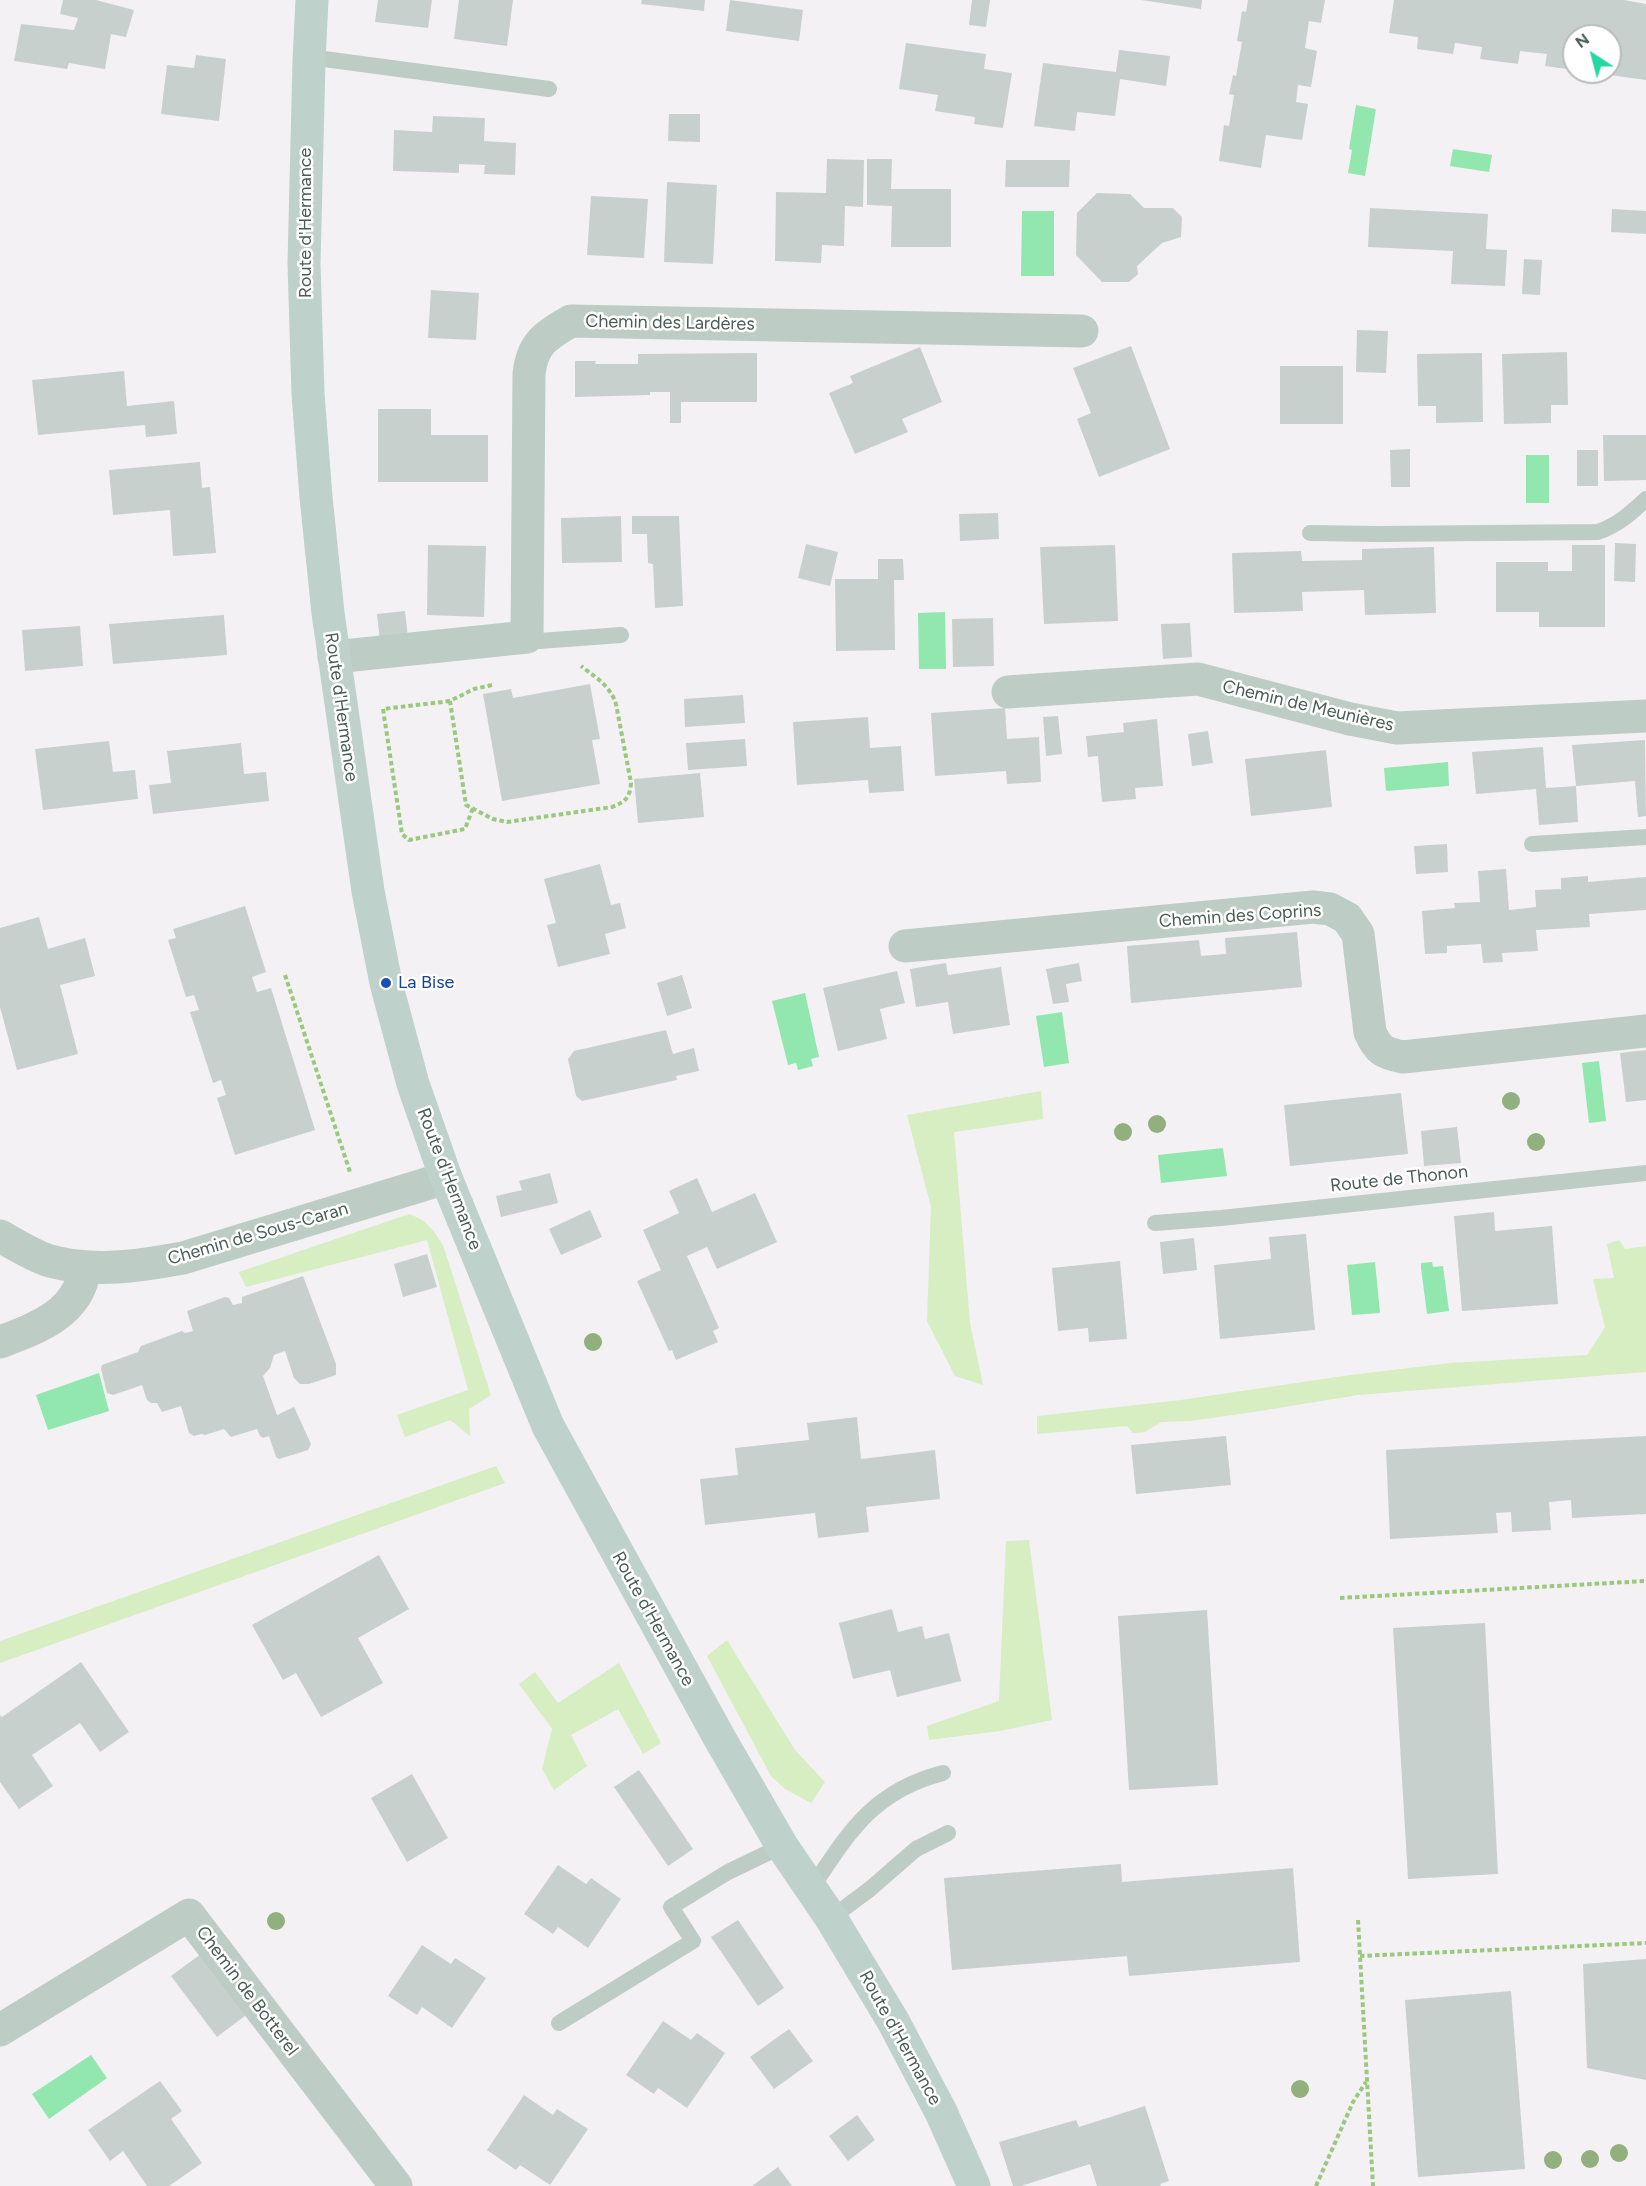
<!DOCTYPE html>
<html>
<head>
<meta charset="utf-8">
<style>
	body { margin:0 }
	#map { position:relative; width:1646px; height:2186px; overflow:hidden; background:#f3f1f3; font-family:Figtree,sans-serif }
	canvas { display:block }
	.north { position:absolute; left:1562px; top:24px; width:60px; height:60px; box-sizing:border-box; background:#fff; border:2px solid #b6bebb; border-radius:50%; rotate:324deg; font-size:16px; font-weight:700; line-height:24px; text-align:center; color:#495d55 }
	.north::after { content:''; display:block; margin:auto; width:21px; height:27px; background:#24d9a1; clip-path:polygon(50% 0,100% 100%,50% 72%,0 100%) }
</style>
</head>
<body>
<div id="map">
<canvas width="1646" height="2186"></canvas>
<div class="north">N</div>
</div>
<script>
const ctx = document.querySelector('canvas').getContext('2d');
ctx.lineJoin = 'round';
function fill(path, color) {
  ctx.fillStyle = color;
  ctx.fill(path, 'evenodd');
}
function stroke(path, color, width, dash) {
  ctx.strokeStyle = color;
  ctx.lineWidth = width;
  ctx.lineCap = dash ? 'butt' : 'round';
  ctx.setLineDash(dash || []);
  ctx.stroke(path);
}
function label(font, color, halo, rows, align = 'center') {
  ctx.font = font + ' Figtree,sans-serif';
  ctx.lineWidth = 5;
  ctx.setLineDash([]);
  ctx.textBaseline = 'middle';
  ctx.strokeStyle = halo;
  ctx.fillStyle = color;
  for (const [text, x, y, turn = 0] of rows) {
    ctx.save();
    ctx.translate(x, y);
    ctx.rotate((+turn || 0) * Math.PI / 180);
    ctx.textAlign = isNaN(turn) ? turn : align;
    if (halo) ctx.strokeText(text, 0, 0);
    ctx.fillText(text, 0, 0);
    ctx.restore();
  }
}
fill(new Path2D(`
	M1041,1091L1043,1119L954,1132L970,1323L983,1385L955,1376L927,1321L931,1207L907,1115Z
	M409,1214C427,1220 433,1230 443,1245L491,1395L469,1409L470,1436L450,1420L405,1437L397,1415L468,1390L427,1240L246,1287L239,1272Z
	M1619,1240L1625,1249L1646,1246V1372L1358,1395L1254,1412L1190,1421L1161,1422L1145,1432L1133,1433L1127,1426L1037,1434V1416L1181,1400L1350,1375L1451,1363L1587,1355L1605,1327L1593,1279L1614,1278L1607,1244Z
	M496,1466L505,1483L0,1663V1641Z
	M1029,1540L1052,1720L1000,1731L929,1740L927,1726L999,1701L1006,1541Z
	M727,1640L795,1750L825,1782L811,1803L785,1789L771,1776L707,1656Z
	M619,1663L661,1743L643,1754L618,1709L571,1735L587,1766L554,1790L542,1769L552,1729L519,1684L535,1672L558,1703Z`), '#d7edc2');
fill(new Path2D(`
	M1356,105L1376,109L1365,176L1348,173L1352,150L1349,149Z
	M1453,149L1492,155L1489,172L1450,166Z
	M1022,211H1054V276H1021Z
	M1526,455H1549V503H1526Z
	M945,612L946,669H919L918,613Z
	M1448,762L1449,786L1386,791L1384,768Z
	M805,993L819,1057L811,1059L813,1066L798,1070L796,1063L788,1065L772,1001Z
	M1062,1012L1069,1063L1044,1067L1036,1016Z
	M1599,1061L1606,1121L1589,1123L1582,1063Z
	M1223,1148L1227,1176L1161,1183L1158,1155Z
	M1375,1262L1380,1313L1352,1315L1347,1265Z
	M1432,1262L1433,1267L1443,1266L1449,1311L1427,1314L1421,1268V1263Z
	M99,1373L109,1411L48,1430L36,1395Z
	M91,2055L107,2078L49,2119L32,2094Z`), '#92e7af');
fill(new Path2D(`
	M63,0H96L134,10L126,37L111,34L105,69L69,63L67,69L14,61L21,24L74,30L78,18L60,14Z
	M378,0H432L428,28L375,22Z
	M459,0H513L507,46L454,39Z
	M642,0H705L704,11L641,4Z
	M730,0L803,10L799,41L726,31Z
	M972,0H990L986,27L969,25Z
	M1141,0H1202L1201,9Z
	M1248,0H1325L1321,23L1309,21L1305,48L1317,51L1311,87L1298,85L1296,102L1308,104L1302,140L1266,135L1261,168L1219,161L1224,125L1229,126L1234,95L1229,94L1233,75L1236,76L1242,42L1237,41L1242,11L1246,12Z
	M1394,0H1624L1646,4V80L1610,75V36H1574V70L1545,66L1547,54L1520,51L1518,64L1480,59L1482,47L1455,43L1453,54L1417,49L1418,37L1389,33Z
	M906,43L986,54L984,69L1012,73L1003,128L974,124L975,117L935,111L938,95L899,89Z
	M1119,50L1170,56L1166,86L1120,79L1115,116L1077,112L1075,131L1034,126L1043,63L1116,72Z
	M196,55L226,59L219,121L161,114L167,65L194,68Z
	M669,114H700V142L668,141Z
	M433,116L485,118L484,141L516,143L515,175L484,174L485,165L459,164V173L393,171L394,130L432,132Z
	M827,159L864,160L863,207L845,206L844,246L822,245L821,263L775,261L776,192L826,193Z
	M867,159H892L891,189H951V247H891L892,206L867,205Z
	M1006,160H1070L1069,187H1005Z
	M667,182L717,185L713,264L664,262Z
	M1097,193L1130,194L1144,208H1173L1182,217L1181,237L1162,243L1137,266L1138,274L1129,282H1102L1076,255L1077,213Z
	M591,196L648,199L644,258L587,255Z
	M1370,208L1488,214L1486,249L1507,250L1505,286L1451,284L1453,251L1368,247Z
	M1612,209L1646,211V234L1611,232Z
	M1524,259L1542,260L1540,295L1522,294Z
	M431,290L479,293L476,340L428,338Z
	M1357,330L1388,331L1386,373L1356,372Z
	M1131,346L1170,449L1099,477L1077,419L1091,413L1073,368Z
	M920,347L942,402L902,419L908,432L855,454L829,393L853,383L850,376Z
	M1567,352L1568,405H1551V423L1504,424L1502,354Z
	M757,353V402H681V423H670V392H650V395L575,397V361H596L595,364H638V354Z
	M1482,353L1483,422L1436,423V406H1418L1417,354Z
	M1280,366H1343V424H1280Z
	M124,371L127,406L174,401L177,434L146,437L145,425L38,435L32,380Z
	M378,409H431V435H488V482H378Z
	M1603,435H1646V480L1604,481Z
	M1410,449V487H1391L1390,450Z
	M1577,450H1598V486H1577Z
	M200,462L202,488L210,487L216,553L173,556L170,510L113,515L109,470Z
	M998,513L999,539L960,541L959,514Z
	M621,516L622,562L562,563L561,518Z
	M632,516H679L683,606L655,608L653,564L648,563L647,534H632Z
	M1615,543L1636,544L1635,582L1614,581Z
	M806,544L838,552L830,586L798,578Z
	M428,545L486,546L484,617L427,615Z
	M1115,545L1118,621L1044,624L1040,547Z
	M1572,545H1605V627H1539V612H1496V562H1548V571H1572Z
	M1434,547L1436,613L1365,615L1364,590L1302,592L1303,611L1234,613L1232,553L1301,551L1302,561L1362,560V549Z
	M878,559H903L904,580H894L895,650L836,651L835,579H878Z
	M405,611L408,638L380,641L377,614Z
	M224,615L227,655L113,664L109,624Z
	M993,618L994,666L953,667L952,619Z
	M1190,623L1192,657L1163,659L1161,624Z
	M80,626L83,666L25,671L22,630Z
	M590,684L600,739L592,740L600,784L502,801L483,694L511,689L513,698Z
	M743,695L745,723L685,727L684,699Z
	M1005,708L1007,739L1039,737L1041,782L1007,784L1006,771L935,776L931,713Z
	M1058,716L1062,754L1046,756L1043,717Z
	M868,717L870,748L901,746L904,791L869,793L868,780L797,785L793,722Z
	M1157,719L1163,786L1135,788L1136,799L1102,802L1098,756L1088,757L1086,736L1124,732L1123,723Z
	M1208,731L1213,763L1192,766L1188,734Z
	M745,739L747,766L688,770L686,743Z
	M1645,740L1646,816L1638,817L1635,781L1576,786L1578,822L1539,825L1536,789L1476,794L1472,752L1543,747L1546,788L1576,786L1572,745Z
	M109,741L113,772L135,770L138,799L43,810L35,749Z
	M241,743L244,774L266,772L269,801L153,814L149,785L171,783L167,751Z
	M1326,750L1332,807L1251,816L1245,759Z
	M700,773L704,817L638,823L634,779Z
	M1447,844L1448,872L1416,874L1414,846Z
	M600,864L611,905L620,903L626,928L605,934L610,954L558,967L547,925L556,923L544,879Z
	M1506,869L1509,910L1536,907L1535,890L1561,889V878L1588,876V882L1646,877V910L1589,914L1590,927L1536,930L1538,951L1502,953L1503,962L1483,963L1481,944L1447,946V953L1425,954L1422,911L1455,908L1454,903L1480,902L1478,871Z
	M245,906L266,972L252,977L257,992L271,988L315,1130L235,1155L217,1098L226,1095L221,1080L213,1083L190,1012L199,1010L194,995L186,997L168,940L176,938L173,929Z
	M39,917L48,949L85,938L95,976L60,985L78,1054L17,1070L0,1007V928Z
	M1297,932L1302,987L1131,1003L1127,946L1199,940L1201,956L1226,954L1225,938Z
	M946,963L948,975L1001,967L1010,1025L953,1034L948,1002L916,1007L910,969Z
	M1079,963L1082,981L1066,984L1069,1002L1053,1004L1046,969Z
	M897,971L905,1003L880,1009L887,1039L838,1051L823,988Z
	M682,975L692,1008L667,1016L657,983Z
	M666,1030L673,1054L694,1048L699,1071L676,1076L677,1080L582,1101L576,1096L568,1059L574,1051Z
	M1646,1050V1100L1626,1102L1620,1053Z
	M1401,1093L1408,1154L1290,1166L1284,1105Z
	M1457,1127L1461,1163L1424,1166L1421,1131Z
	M550,1173L558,1203L501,1217L496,1196L522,1190L519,1181Z
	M697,1178L712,1212L755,1193L777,1242L717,1269L707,1247L687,1256L719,1328L713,1331L718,1342L676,1360L672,1350L669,1351L637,1281L661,1270L643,1230L679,1213L669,1191Z
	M590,1210L602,1237L561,1255L549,1229Z
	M1494,1212L1495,1231L1552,1226L1558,1304L1462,1311L1454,1216Z
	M1306,1234L1315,1330L1220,1339L1214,1265L1271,1259L1269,1237Z
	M1194,1238L1197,1270L1163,1274L1160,1242Z
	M427,1254L437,1287L403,1297L394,1264Z
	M1120,1261L1127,1339L1089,1342L1088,1328L1058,1331L1052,1268Z
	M303,1276L336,1364V1375L309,1384H300L294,1378L285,1351L274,1355L270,1368L263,1376L277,1415L294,1407L311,1444L308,1450L279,1459L276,1457L269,1436L263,1438L260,1436L257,1429L231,1437L224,1429L205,1435L202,1434L194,1436L189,1433L181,1406L162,1412L157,1403H151L147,1400L142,1385L113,1395L107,1393L101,1369L102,1365L138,1352L141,1346L182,1331L185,1333L193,1331L187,1311L225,1297L229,1298L233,1305L242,1303V1297Z
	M857,1417L861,1459L935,1450L940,1499L866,1507L869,1532L818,1538L815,1513L705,1525L700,1479L738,1475L735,1448L809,1440L807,1423Z
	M1226,1436L1231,1485L1136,1494L1131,1445Z
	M1646,1436V1514L1572,1518L1571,1500L1549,1502L1551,1530L1512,1532L1511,1512L1496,1513L1498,1533L1390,1539L1386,1450Z
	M379,1555L409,1609L358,1638L383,1683L321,1717L296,1673L283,1680L252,1625Z
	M892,1609L898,1632L922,1626L925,1639L949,1633L961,1681L897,1697L890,1670L853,1679L839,1623Z
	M1207,1610L1218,1785L1129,1790L1118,1616Z
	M1485,1623L1498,1874L1408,1879L1393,1628Z
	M81,1662L129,1732L100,1752L80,1723L32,1755L53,1786L19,1809L0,1782V1715L2,1717Z
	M639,1770L693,1849L668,1866L614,1787Z
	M412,1774L448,1838L407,1862L371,1798Z
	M1121,1864L1122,1882L1293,1868L1300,1962L1129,1976L1127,1956L952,1970L944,1878Z
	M558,1865L586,1884L591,1878L621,1899L588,1948L558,1927L553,1934L524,1914Z
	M738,1920L784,1988L758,2006L711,1937Z
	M422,1945L451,1964L455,1958L486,1978L452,2028L422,2007L417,2015L388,1996Z
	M205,1951L250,2012L217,2037L171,1976Z
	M1646,1959V2080L1587,2068L1583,1964Z
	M1511,1991L1525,2169L1418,2177L1405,2000Z
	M663,2021L691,2040L697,2033L725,2053L687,2108L658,2088L654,2094L626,2075Z
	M789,2029L813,2061L774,2089L750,2057Z
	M160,2081L182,2111L171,2119L202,2163L169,2186H147L123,2151L110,2161L88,2130Z
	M524,2095L553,2115L557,2109L588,2129L550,2185L520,2165L516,2170L487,2150Z
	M1145,2106L1169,2181L1160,2184L1161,2186H1097L1090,2164L1021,2186H1013L999,2142L1076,2120L1079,2127Z
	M857,2115L875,2140L848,2161L829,2136Z
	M778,2167L792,2186H752Z`), '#c8d0ce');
stroke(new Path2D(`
	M492,685L474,689L450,701L466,805L493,819L507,822L612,807C625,802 630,798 631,783L616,704C610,685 595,677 581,666
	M450,701L383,709L402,834L409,840L465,829L473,808
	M285,975L350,1172
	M1340,1598L1646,1581
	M1358,1920L1373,2186
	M1360,1956L1646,1943
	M1316,2186L1353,2102L1366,2082`), '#99c97c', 4, [4.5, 3]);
stroke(new Path2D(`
	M309,57L549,89
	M1310,533L1378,534L1598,532C1618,525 1631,513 1646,499
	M527,637L539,641L621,635
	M1532,844L1646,837
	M1155,1223L1221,1218L1646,1173
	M811,1889C849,1832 873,1791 943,1773
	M831,1918L870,1889L916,1849L948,1833
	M559,2023L693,1941L671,1907L728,1872L782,1846`), '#bdccc5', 16);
stroke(new Path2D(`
	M334,657L527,637L529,374C532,344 546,335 571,321L1082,331
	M1008,692L1198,679L1350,719L1397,728L1646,716
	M905,946L1313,907L1330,909L1347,918L1358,934L1370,1032C1378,1050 1383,1053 1403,1057L1646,1031
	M0,1236C16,1245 33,1256 50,1261C95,1273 139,1266 183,1258L446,1178
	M0,1342C38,1328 79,1313 85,1268
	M0,2030L189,1915L396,2186`), '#bdccc5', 33);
stroke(new Path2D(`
	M312,0L309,61L304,263L308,394L316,497L328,613L368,891L386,983L413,1084L446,1178L548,1426L720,1739L782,1846L831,1918L893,2021L941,2112L974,2186`), '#bed1ca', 33);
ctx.fillStyle = '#91b07d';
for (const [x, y] of [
	[1511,1101],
	[1157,1124],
	[1123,1132],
	[1536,1142],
	[593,1342],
	[276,1921],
	[1300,2089],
	[1619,2153],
	[1590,2159],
	[1553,2160]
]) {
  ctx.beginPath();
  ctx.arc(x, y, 9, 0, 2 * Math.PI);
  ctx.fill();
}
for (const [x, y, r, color] of [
	[386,983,6,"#1a4fb4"]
]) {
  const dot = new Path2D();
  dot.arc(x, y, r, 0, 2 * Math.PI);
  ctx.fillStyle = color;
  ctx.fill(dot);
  stroke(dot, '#fff', 2);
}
label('18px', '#495d55', '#fff', [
	["Route d'Hermance",306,223,-90],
	["Chemin des Lardères",670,323,1],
	["Chemin de Meunières",1308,706,13],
	["Route d'Hermance",341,707,82],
	["Chemin des Coprins",1240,916,-4],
	["Route d'Hermance",449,1179,69],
	["Route de Thonon",1399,1179,-6],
	["Chemin de Sous-Caran",258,1234,-16],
	["Route d'Hermance",653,1619,61],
	["Chemin de Botterel",247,1991,53],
	["Route d'Hermance",900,2038,61]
]);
label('18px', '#164399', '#fff', [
	["La Bise",398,983]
], 'left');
</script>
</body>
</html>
